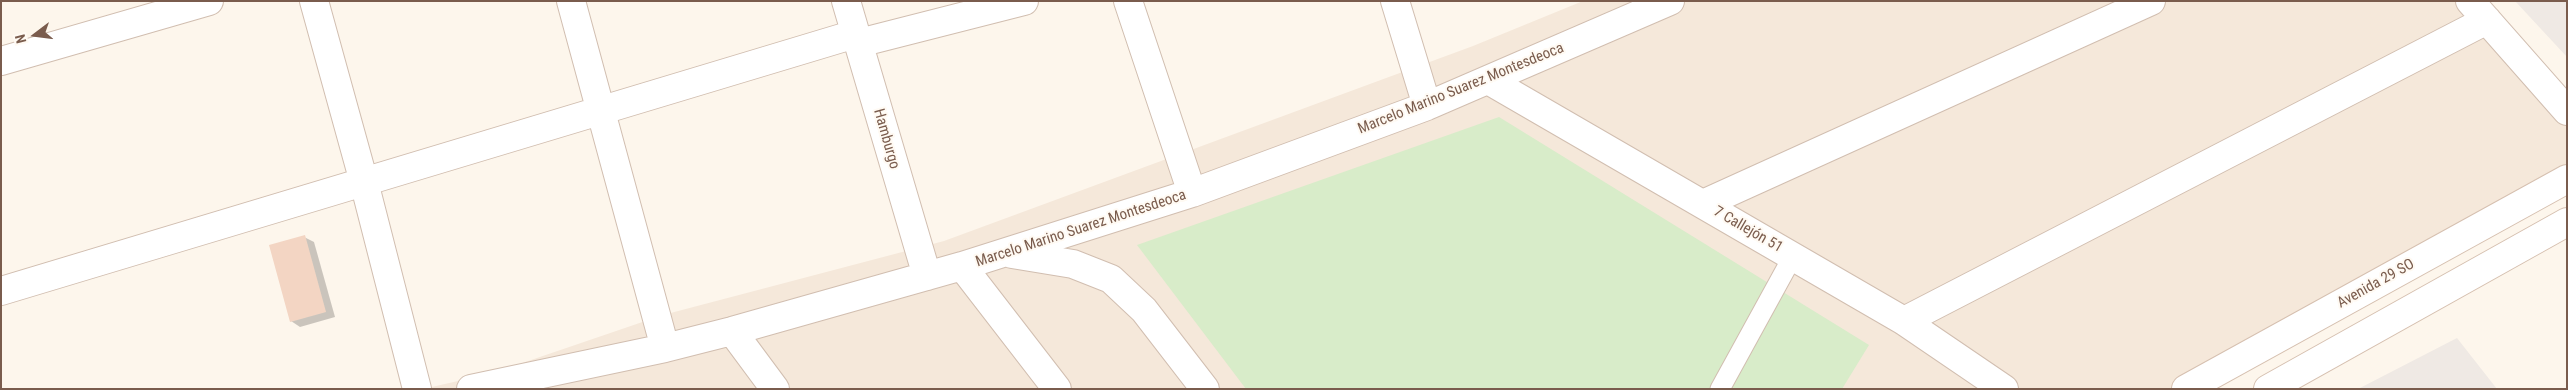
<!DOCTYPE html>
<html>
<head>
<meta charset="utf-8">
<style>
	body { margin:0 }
	#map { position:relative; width:2568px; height:390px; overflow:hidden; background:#fdf6ec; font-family:"Roboto Condensed",sans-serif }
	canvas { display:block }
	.frame { position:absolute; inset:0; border:2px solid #7a5c4d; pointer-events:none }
	.north { position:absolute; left:10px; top:10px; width:50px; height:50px; -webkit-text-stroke:4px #fffaf3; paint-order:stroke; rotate:255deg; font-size:14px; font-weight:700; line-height:20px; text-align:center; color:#7a5c4d }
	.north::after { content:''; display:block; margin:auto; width:18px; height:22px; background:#7a5c4d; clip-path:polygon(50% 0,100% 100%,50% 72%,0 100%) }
</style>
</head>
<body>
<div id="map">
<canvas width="2568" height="390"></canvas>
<div class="frame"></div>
<div class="north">N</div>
</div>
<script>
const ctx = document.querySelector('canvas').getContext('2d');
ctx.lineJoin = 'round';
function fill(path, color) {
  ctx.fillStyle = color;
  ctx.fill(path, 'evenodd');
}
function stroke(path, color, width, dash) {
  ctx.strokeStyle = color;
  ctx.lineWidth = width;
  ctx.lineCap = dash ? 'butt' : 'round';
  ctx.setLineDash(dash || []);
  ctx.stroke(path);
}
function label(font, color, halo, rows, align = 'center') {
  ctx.font = font + ' "Roboto Condensed",sans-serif';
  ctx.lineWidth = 4;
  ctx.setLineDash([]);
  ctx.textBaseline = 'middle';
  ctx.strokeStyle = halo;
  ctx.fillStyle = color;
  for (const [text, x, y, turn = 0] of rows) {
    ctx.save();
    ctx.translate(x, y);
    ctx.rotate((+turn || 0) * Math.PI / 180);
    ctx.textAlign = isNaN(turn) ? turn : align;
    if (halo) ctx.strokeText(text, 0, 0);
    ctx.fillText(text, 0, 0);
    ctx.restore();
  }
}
fill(new Path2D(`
	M1583,1H2475L2567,100V176L2169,389H423L493,373L663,315L944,241L1473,46Z`), '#f5e8da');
fill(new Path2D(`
	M2515,1H2567V57Z
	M2457,338L2497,389H2358Z`), '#efe9e4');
fill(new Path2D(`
	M1499,117L1869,345L1842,389H1246L1137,245Z`), '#d8ecc9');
fill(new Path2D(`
	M304,237L314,242L335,317L300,327L291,321Z`), '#0003');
fill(new Path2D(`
	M305,235L326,312L290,322L269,245Z`), '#f3d5c3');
const lane = new Path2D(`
	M1720,389L1793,256`);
const street = new Path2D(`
	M314,1L364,182L417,389
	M571,1L665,348
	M846,1L927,276
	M1128,1L1192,193
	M1395,1L1427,106
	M2470,1L2567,111
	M859,43L1024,1
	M1,61L209,1
	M1488,80L1904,321L2004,389
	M1703,204L2151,1
	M1012,254L1073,264L1111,279L1144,310L1205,389
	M962,266L1057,389
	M1,291L855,34
	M1904,321L2487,20
	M732,331L775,389
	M471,389L665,348L732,331L962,266L1192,193L1427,106L1670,1`);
const secondary = new Path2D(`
	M2186,389L2567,179
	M2268,389L2567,222`);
stroke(lane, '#d1beb0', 21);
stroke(street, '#d1beb0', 30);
stroke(secondary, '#d6c0b0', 30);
stroke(lane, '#fff', 19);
stroke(street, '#fff', 28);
stroke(secondary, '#fff', 28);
label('15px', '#7a5c4d', '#fffaf3', [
	["Marcelo Marino Suarez Montesdeoca",1461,89,-22],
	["Hamburgo",886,139,74],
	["Marcelo Marino Suarez Montesdeoca",1081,229,-18],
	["7 Callejón 51",1748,230,30],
	["Avenida 29 SO",2376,284,-29]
]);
</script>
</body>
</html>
